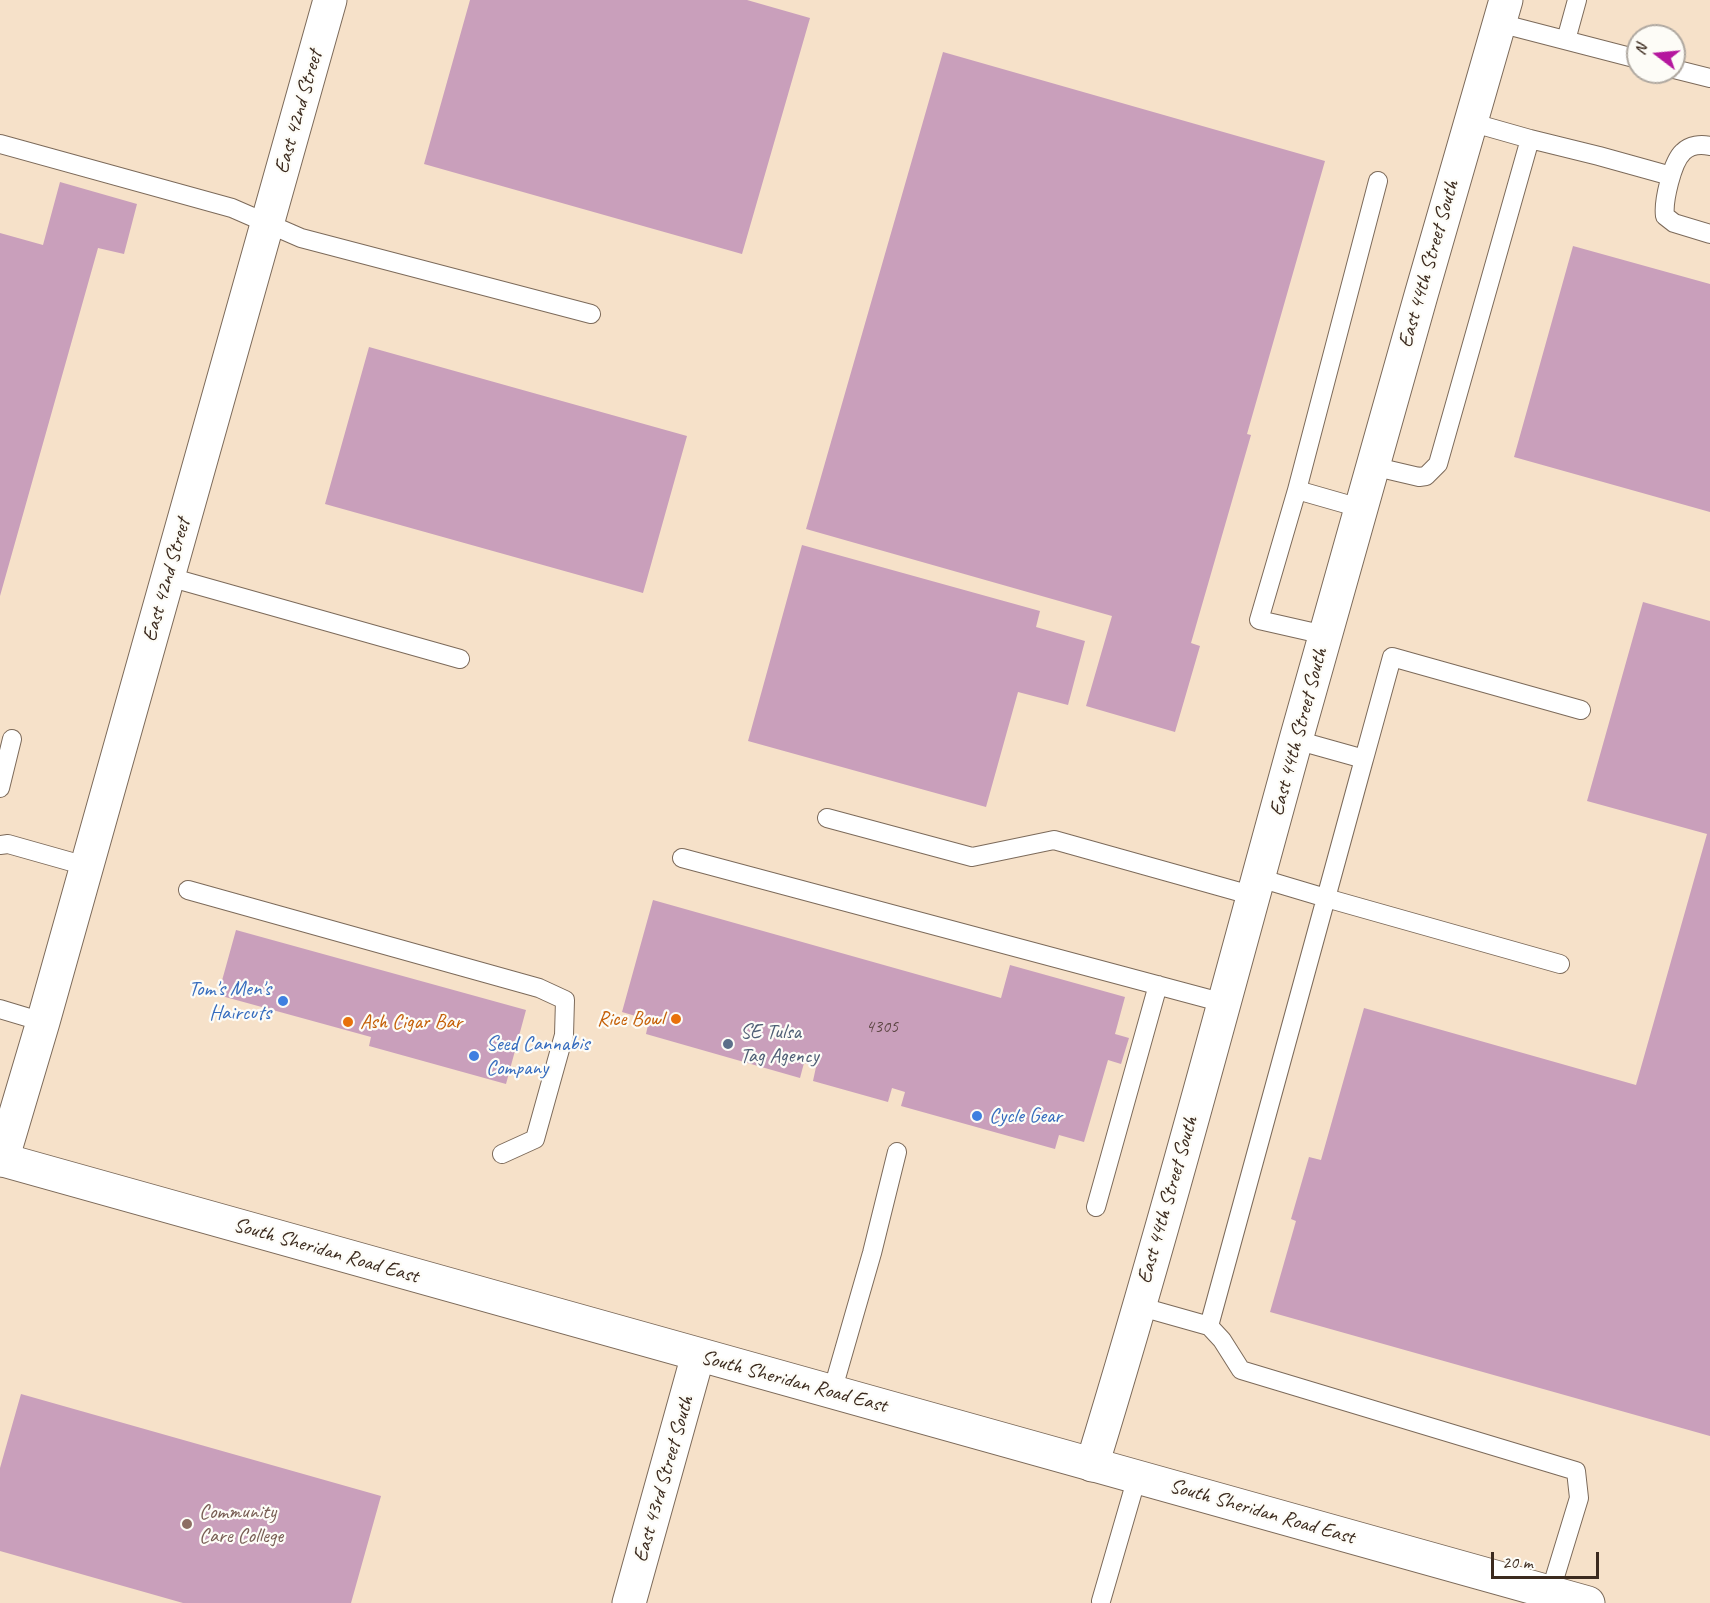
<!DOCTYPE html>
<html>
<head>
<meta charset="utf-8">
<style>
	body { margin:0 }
	#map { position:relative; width:1710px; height:1603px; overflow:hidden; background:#f6e1c9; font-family:Caveat,sans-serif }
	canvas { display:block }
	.north { position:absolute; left:1626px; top:24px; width:60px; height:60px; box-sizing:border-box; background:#fdfcf7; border:2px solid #afa8a0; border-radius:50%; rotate:286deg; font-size:16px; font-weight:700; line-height:24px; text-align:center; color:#3b2a1e }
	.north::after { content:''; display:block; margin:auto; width:21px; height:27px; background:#b5179e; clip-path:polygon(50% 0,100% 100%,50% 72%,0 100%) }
	.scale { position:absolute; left:1491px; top:1552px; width:108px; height:27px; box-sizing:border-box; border:3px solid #3b2a1e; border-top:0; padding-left:8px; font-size:18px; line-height:21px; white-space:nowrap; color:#3b2a1e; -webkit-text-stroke:4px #fdfcf7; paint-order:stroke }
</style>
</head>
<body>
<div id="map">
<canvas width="1710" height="1603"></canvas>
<div class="north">N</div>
<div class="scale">20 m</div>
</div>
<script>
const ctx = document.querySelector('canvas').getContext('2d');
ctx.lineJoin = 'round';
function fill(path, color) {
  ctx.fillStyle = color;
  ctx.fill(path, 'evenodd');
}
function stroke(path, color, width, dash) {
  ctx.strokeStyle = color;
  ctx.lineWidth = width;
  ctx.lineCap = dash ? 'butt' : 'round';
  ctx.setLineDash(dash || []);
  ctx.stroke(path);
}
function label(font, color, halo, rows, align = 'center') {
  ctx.font = font + ' Caveat,sans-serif';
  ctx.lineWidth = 4.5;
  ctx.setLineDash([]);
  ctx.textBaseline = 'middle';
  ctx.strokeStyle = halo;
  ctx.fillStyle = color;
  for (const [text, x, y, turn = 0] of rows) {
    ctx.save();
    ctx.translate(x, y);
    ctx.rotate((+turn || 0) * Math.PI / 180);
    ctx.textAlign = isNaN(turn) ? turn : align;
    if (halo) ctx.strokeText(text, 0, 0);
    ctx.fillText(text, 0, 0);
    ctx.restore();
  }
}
fill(new Path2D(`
	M470,0H747L810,18L742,254L424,164Z
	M943,52L1325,161L1247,434L1251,435L1191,643L1200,646L1175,732L1086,706L1112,616L806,529Z
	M60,182L137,204L124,254L98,248L0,596V233L43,245Z
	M1573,246L1710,284V512L1514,457Z
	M369,347L687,436L643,593L325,504Z
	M802,545L1040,611L1036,627L1085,641L1068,705L1018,692L986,807L748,741Z
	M1643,602L1710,621V1436L1270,1312L1296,1221L1291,1219L1309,1157L1321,1160L1364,1008L1636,1085L1707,834L1587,801Z
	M653,900L1001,998L1010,965L1125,997L1115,1034L1129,1038L1121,1064L1108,1060L1084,1142L1059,1135L1055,1149L901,1106L905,1092L892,1088L888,1102L813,1081L816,1067L804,1063L800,1078L646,1034L649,1020L622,1012Z
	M236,930L526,1010L506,1084L369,1046L371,1037L218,995Z
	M21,1394L381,1496L351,1603H183L0,1551V1468Z`), '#c99fbb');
const service = new Path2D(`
	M1499,23L1638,59
	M1566,40L1577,0
	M1674,69L1710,78
	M1530,139L1599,156L1671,176
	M0,144L232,208L301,238L591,314
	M1710,146C1701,144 1690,145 1683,152C1672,162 1663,202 1665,216L1674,223L1710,234
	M1372,466L1419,477L1426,476L1438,464L1530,139L1470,122
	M1297,490L1378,181
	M169,577L460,659
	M1325,635L1259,620L1297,490L1360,508
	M1296,740L1364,759L1326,898L1560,964
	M1364,759L1392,657L1581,710
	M0,788L12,739
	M827,818L972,857L1054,840L1254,896
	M0,845L8,844L86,866
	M682,858L1224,1003
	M188,890L539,988L565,1000L564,1035L535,1139L502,1154
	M0,1009L43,1022
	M1096,1207L1158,985
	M1138,1306L1209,1326L1222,1340L1241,1370L1576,1471L1579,1498L1550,1593
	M1209,1326L1326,898L1259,878
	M832,1392L872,1253L897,1152
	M1101,1601L1137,1477`);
const minor = new Path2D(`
	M2,1160L43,1022L330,0
	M1092,1465C1166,1224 1230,979 1297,736C1365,490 1435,245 1506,0
	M629,1603L698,1355`);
const secondary = new Path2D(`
	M0,1159L1588,1603`);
stroke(service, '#7c6a5a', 20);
stroke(minor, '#7c6a5a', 35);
stroke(secondary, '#7c6a5a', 35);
stroke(service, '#fff', 18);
stroke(minor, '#fff', 33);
stroke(secondary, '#fff', 33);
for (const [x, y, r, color] of [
	[283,1001,6,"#3f7fe0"],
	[676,1019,6,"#e8710a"],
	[348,1022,6,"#e8710a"],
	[728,1044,6,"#5c6f8a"],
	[474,1056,6,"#3f7fe0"],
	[977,1116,6,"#3f7fe0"],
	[187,1524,6,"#8d6e63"]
]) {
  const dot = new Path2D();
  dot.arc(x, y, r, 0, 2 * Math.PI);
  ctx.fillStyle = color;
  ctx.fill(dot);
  stroke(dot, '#fdfcf7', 2);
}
label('18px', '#5e4745', null, [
	["4305",882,1027]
]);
label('21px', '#3b2a1e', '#fdfcf7', [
	["East 42nd Street",299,112,-74],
	["East 44th Street South",1429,264,-74],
	["East 42nd Street",167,580,-74],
	["East 44th Street South",1299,732,-75],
	["East 44th Street South",1168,1200,-74],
	["South Sheridan Road East",326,1251,16],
	["South Sheridan Road East",794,1382,15],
	["East 43rd Street South",664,1479,-74],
	["South Sheridan Road East",1262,1512,16]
]);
label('21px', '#366cbe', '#fdfcf7', [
	["Tom's Men's",271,989,"right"],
	["Haircuts",271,1013,"right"],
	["Seed Cannabis",486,1044],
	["Company",486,1068],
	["Cycle Gear",989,1116]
], 'left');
label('21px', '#c56008', '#fdfcf7', [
	["Rice Bowl",664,1019],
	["Ash Cigar Bar",360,1022,"left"]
], 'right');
label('21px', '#4e5e75', '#fdfcf7', [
	["SE Tulsa",740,1032],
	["Tag Agency",740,1056]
], 'left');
label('21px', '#785e54', '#fdfcf7', [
	["Community",199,1512],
	["Care College",199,1536]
], 'left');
</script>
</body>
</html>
